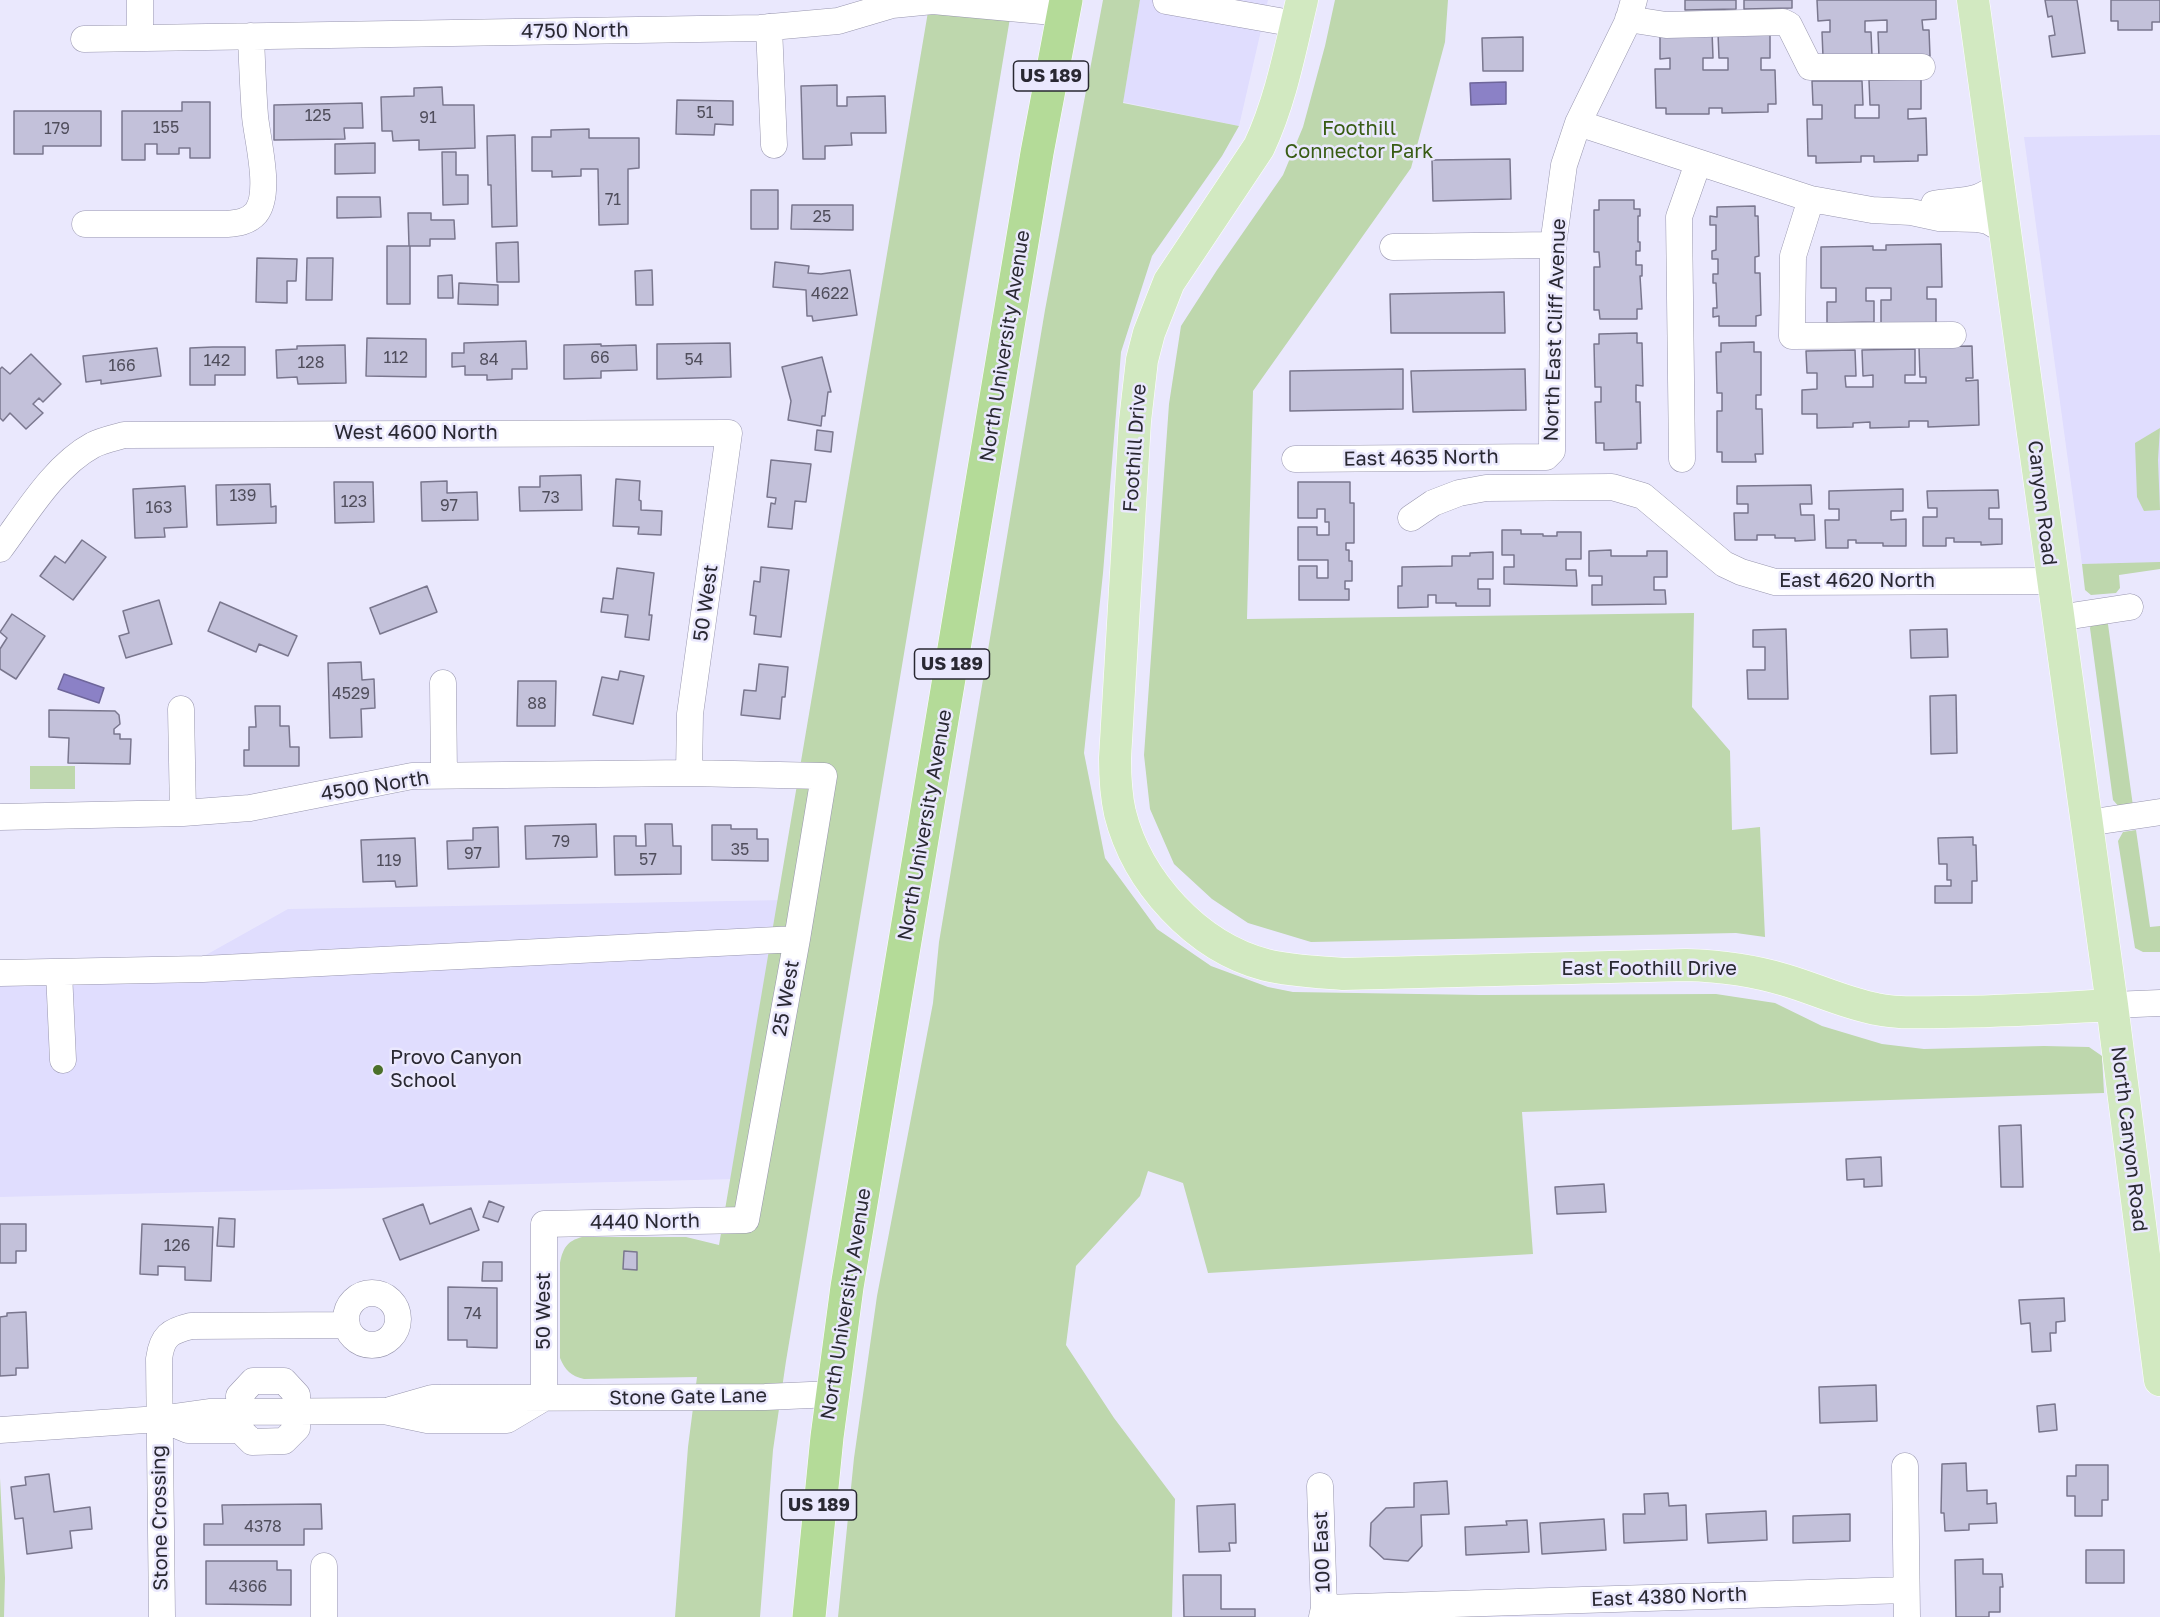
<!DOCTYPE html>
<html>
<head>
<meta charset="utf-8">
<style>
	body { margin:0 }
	canvas { display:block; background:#eae8fd }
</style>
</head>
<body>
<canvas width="2160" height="1617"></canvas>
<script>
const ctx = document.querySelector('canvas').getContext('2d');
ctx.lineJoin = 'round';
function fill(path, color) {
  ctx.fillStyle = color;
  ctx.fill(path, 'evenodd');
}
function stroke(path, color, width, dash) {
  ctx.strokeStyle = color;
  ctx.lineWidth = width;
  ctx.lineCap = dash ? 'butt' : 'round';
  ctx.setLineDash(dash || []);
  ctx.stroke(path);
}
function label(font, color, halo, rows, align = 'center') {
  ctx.font = font + ' "Golos Text",sans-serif';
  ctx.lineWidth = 5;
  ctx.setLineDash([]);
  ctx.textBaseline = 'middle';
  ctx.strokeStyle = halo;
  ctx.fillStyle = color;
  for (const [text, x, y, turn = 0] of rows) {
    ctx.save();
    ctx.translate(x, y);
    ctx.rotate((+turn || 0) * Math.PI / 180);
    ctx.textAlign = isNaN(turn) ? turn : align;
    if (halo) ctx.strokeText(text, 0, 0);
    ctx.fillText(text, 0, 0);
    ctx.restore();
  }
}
fill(new Path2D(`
	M1140,0H1268L1239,126L1123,102Z
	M2160,135V563L2082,564L2024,137Z
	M786,900L736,1179L0,1197V960H197L288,909Z`), '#e0ddfe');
fill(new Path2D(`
	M930,0H1013L786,1361L773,1450L760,1617H675L688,1447L697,1377L584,1379C571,1376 565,1370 560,1358V1263C563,1248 567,1241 582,1237H686L719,1245Z
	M1103,0H1140L1123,103L1239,126L1222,156L1152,256L1121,352L1103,573L1084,753L1105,858L1157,929L1211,966L1268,987L1293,992L1480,995L1716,994L1775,1003L1822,1026L1882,1044L1924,1049L2044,1046L2089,1047L2102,1056L2104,1093L1522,1112L1533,1254L1208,1273L1183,1183L1148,1171L1140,1196L1076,1266L1066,1345L1114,1418L1175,1499L1172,1617H838L854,1458L877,1296L933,1003L939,942L1045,310Z
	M1335,0H1448L1445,42L1411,168L1253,391L1247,619L1694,613L1692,707L1730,751L1732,830L1760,827L1765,937L1736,933L1311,942L1248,923L1212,899L1174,864L1150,809L1144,755L1169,404L1181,326L1217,270L1283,175L1303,127L1325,46Z
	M2160,428L2158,460L2160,510L2144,511L2137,497L2135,443Z
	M2160,562V569L2119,575L2120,588L2116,593L2091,595L2085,590L2082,564Z
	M2107,617L2133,806L2120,808L2113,800L2090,628L2093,620Z
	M30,766H75V789H30Z
	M2136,830L2150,927L2160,926V952H2143L2135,948L2118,841L2123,832Z
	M0,1478L5,1578L4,1617H0Z`), '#bed7ad');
const water = new Path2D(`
	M1506,82V104L1471,105L1470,83Z
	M64,674L104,688L99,703L58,689Z`);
fill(water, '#8b81c6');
stroke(water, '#6e669a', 1.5);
const building = new Path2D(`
	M1685,0H1736V9L1685,10Z
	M1744,0H1792V8L1744,9Z
	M1817,0H1936V19L1922,20L1923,30H1929L1930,56L1879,58L1878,32H1887V20L1865,21V32H1871L1872,56L1823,57L1822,32H1830V20L1818,21Z
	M2045,0H2077L2085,53L2052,57L2049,36L2055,35L2052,16L2048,17Z
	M2111,0H2160V22H2152V30H2118V21H2111Z
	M1712,31L1713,58H1703V70H1728V58H1719L1718,33L1770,32V58H1761V70H1775L1776,104H1768V112L1722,113V108H1709V114H1666V108H1656L1655,69H1670V58L1660,59V32Z
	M1523,37V71H1483L1482,38Z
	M1921,79V109H1908V119L1926,118L1927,155H1918V161L1874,162V156H1861V162L1816,163V156H1808L1807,119H1822V105H1813L1812,81H1862L1863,105H1855V118H1879V105H1870L1869,80Z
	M837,85V106H847V97L885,96L886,133H851L852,145L825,146V159H803L801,86Z
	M442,87L443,105H474L475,148L419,150V140L393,141L392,131H382L381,97L414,96V88Z
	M677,100L733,101V125L715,124L714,135L676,134Z
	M182,102H210V158H190V148H179V154H157V144H145V160H122V111H182Z
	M362,103L363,128H344L345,139L274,140V105Z
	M14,111H101V146H43V154H14Z
	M589,129V138H639V168L628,169V224L599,225L598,169H581V176L552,177V171H532V137H551V130Z
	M515,135L517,226L492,227L491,185H488L487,136Z
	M375,143V173L335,174V144Z
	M442,152H456V175H468V204L443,205Z
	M1510,159L1511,199L1433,201L1432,160Z
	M751,190H778V229H751Z
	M337,197H380L381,217L337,218Z
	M1599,200H1634V209H1640V216H1638V242H1640V251H1636V265H1642V276H1640L1642,309H1637V319H1600L1599,310H1594V267H1600L1599,252H1594V210H1599Z
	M792,205H853V230L791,229Z
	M1755,206V216H1758L1759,256L1755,257V273H1760L1761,315L1756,316V326H1719V316L1713,317V308H1717L1716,283H1713V274H1718V259H1712V251L1716,250V225H1710V216L1717,217V207Z
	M408,213H431V220H454L455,239H430V246H409Z
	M518,242L519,282H497L496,243Z
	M1941,244L1942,287H1927V299H1936V325L1881,326V300H1891V288H1866V301H1874V322L1827,323V302H1836V288H1821V247L1873,246V250H1886V245Z
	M387,246H410V304H387Z
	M257,258L297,259L296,281H287V303L256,302Z
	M307,258H333L332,300H306Z
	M775,262L809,266L808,273L821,274L850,270L857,315L813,321L812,316H807L806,290L773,287Z
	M652,270L653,305H636L635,271Z
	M452,275L453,298H438V276Z
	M459,283L498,285V305L458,304Z
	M1504,292L1505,333H1391L1390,294Z
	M1637,333V343H1642L1643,386L1636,385V402H1640L1641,443H1637V449L1604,450V443H1596L1595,402H1601V387H1595L1594,344H1599V334Z
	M367,338L426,339V377L366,376Z
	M526,341L527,369H512V379L487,380V375H465V366L452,367V353H464V343Z
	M1754,342V352H1761V395H1756V409H1762L1763,454H1755L1756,462H1722V452H1717V411H1722V393H1717L1716,352H1721V343Z
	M730,343L731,377L657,379V344Z
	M601,344V346L636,345L637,370L601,371V378L564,379V345Z
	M345,345L346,383L298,384L297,377L277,378L276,350L297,349V346Z
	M1972,346L1973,378H1966V381L1978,380L1979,425L1928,427V421H1909V427L1870,428V422L1853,423V427L1817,428V414H1802V390L1817,389V373H1807L1806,351L1855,350L1856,376H1845L1846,387H1873V375L1863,376L1862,350L1915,349V375H1905V383H1926V377H1920L1919,347Z
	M213,347H245V375H215V385H190V348Z
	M157,348L161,376L101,384V380L86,382L83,356Z
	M31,354L61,384L43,402L39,398L33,404L43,413L26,429L10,413L3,421L0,418V369L2,367L10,374Z
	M822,357L831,392H828L825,416H822L821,426L788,420L791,401L782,367Z
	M1403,369V409L1290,411V371Z
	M1525,369L1526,410L1413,412L1411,371Z
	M817,430L833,432L831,452L815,450Z
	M771,460L811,464L806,502L795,501L792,529L768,527L771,503L775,504L776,498L767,497Z
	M581,475L582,510L520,511L519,487H540V476Z
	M616,479L640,481L639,500L641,501V510L662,511L661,535L638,534L639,527L613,526Z
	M447,481V493L477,492L478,520L422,521L421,482Z
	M334,482H373L374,522L335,523Z
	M1298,482H1350V503H1354V543H1346V550H1349V561H1352V581H1345V589H1349V600H1299V566H1317V578H1328V560H1298V527H1317V535H1329V522H1325V509H1317V518H1298Z
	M270,484L271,507L276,506V523L217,525L216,485Z
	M1811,485L1812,504H1800L1801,515H1814L1815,540L1795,541V538H1775V535H1757V540H1735L1734,513H1748V504H1737V486Z
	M185,486L187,527L164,528L165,537L135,538L133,489Z
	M1903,489V511H1891V520L1906,519V546H1883V543H1856V540H1848V548H1826L1825,520H1839V509H1829V491Z
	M1998,490L1999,508H1989V519H2002V544L1981,545V542H1954V538H1946V546H1923V517H1937V508H1928L1927,491Z
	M1502,530H1521V534H1543V536H1557V532H1581V559H1566V570H1576L1577,586L1504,584V567H1514V555H1502Z
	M82,540L106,557L73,600L40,576L55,556L65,563Z
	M1611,550V556H1647V551H1667V577H1654V590H1665L1666,604L1592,605V585H1602V576H1589V551Z
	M1493,552V579H1478V589H1490V606H1456V603H1436V595H1428V607L1398,608V586H1402V567L1452,566V556H1470V553Z
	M761,567L789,570L781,637L754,634L756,616L750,615L754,581L760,582Z
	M617,568L654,573L649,615H652L649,640L625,637L628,615L601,612L603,598L613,599Z
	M427,586L437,612L380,634L370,608Z
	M159,600L172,644L126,658L119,636L129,633L123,611Z
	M220,602L297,636L288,656L259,644L256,652L208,631Z
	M12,614L45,636L16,679L0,669V649L7,638L0,632Z
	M1786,629L1788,699H1748L1747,670H1765V647H1753V630Z
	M1947,629L1948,657L1911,658L1910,630Z
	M361,662L362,680L374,679L375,708L361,709L362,737L330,738L328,663Z
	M759,664L788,667L785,697H782L780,719L741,715L744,690L756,691Z
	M620,671L644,676L633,724L593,715L602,677L618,680Z
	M518,681H556L555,726H517Z
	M1956,695L1957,753L1931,754L1930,696Z
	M255,706H280V726H289L290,747H299V766H244V750H249V727H256Z
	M49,710L115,711L119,715L120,724L114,729V734H120V739H131L130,764L68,763L69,738L49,737Z
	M596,824L597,857L526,859L525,826Z
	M645,824H672L673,846H681V874L615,875L614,836H636V846H646Z
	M712,825H731V829H757V839H768V861L712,860Z
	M498,827L499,867L448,869L447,841L473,840V828Z
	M1973,837V845H1976L1977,881H1972V903H1935V886H1951V880H1947V864H1939L1938,838Z
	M415,838L417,886L396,887L395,881L363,882L361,840Z
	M2021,1125L2023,1187H2001L1999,1126Z
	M1881,1157L1882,1186L1864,1187V1179L1847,1180L1846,1159Z
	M1604,1184L1606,1212L1557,1214L1555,1187Z
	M489,1201L504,1207L498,1222L483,1217Z
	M423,1204L430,1224L471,1208L479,1230L400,1260L383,1219Z
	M219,1218L235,1219L234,1247L217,1246Z
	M0,1224H26V1251H16V1263H0Z
	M142,1224L213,1227L211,1281L185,1280V1267L158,1266V1275L140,1274Z
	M624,1251L637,1252V1270L623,1269Z
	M483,1262H502V1281H482Z
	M448,1287L497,1288V1348L467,1347V1340H448Z
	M2064,1298L2065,1321L2056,1322V1333H2050L2051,1351L2032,1352L2030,1323L2021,1324L2019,1300Z
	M26,1312L28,1368H16V1375L0,1376V1317L7,1316V1313Z
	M1876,1385L1877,1421L1820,1423L1819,1387Z
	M2055,1404L2057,1430L2039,1432L2037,1406Z
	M1966,1463L1967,1491L1987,1490V1504L1996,1503L1997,1523L1969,1524V1530L1945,1531L1944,1513H1941L1942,1464Z
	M2076,1465H2108V1500H2102V1516H2075V1496H2067V1476H2076Z
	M49,1474L54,1512L90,1507L92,1529L70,1531L72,1548L27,1554L23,1518L15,1519L11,1487L26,1485L25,1477Z
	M1447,1481L1449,1514L1421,1515L1422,1546L1408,1561L1384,1559L1370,1546L1371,1523L1386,1508L1414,1507V1483Z
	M1668,1493L1669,1506L1686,1505L1687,1540L1624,1543L1623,1514H1645L1644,1494Z
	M321,1504L322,1529H304V1545H204V1524H223L222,1505Z
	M1235,1504L1236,1543H1229L1230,1551L1199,1552L1197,1506Z
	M1766,1511L1767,1540L1708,1543L1706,1514Z
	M1850,1514V1541L1793,1543V1516Z
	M1604,1519L1606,1550L1542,1554L1540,1523Z
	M1527,1520L1529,1552L1466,1555L1465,1527L1507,1525L1506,1521Z
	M2086,1550H2124V1583H2086Z
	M1983,1559V1574H2002L2003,1587H2000V1612H1989V1617H1956L1955,1560Z
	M206,1561H277V1570H291V1605L206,1604Z
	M1183,1575H1221V1609H1255V1617H1184Z`);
fill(building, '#c3c1da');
stroke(building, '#7a778e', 1.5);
const minor = new Path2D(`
	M1166,1L1296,24
	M1628,19L1666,25L1783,22L1789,25L1810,67H1922
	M769,27L774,145
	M140,38V0
	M84,39L760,28L838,21L892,5L933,1L1064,13
	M1578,123L1811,199L1872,210L1911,212L1939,218L1977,219L1988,221L2005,231
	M1811,199L1793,256L1792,336L1953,335
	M1934,204C1957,199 1982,204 1998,183
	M85,224H227C238,223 248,222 256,213C272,193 257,139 255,116C253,89 252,63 251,36
	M1393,247L1553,245
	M1295,459L1546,457L1552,451L1553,245L1564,165L1578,123L1628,21L1634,0
	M1682,459L1679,217L1698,163
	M1411,518L1433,503L1459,493L1486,488L1612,487L1643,496L1724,564L1741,572L1775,582L2052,581
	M0,549C26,514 54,466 93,445C103,440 114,438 124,435L729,433L690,714L689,773
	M2058,618L2130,607
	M443,683L444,775
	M181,709L183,813
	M0,817L183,813L250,808L412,776L689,773L824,776L797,939L746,1220L544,1224V1398
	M2087,823L2160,812
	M59,972L63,1060
	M0,973L203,969L797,939
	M2112,1005L2160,1003
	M346 1319a26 26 0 1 1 52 0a26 26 0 1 1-52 0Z
	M253,1381H284L297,1395V1428L284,1441L252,1442L240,1430L239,1396Z
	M390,1410L432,1398L765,1397L833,1394
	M171,1423L188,1430H240
	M0,1430L159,1419L209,1412L384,1411L427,1420H507L544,1398
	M1905,1466L1907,1617
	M1320,1486L1324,1608L1322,1617
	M324,1566V1617
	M1324,1608L1906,1590
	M162,1617L159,1359C162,1336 170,1331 191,1326L347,1325`);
const major = new Path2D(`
	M1302,0C1290,50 1281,100 1259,147L1169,282L1149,333L1142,360L1135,421L1115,758C1115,776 1116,795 1120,813C1137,881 1196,947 1266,965C1291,971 1317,972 1343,974L1686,965C1720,966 1752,970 1785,980C1816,989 1844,1003 1876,1009C1898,1014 1921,1012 1944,1012C2000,1012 2056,1008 2112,1005
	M1973,0L2112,1005L2160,1380`);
const highway = new Path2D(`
	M809,1617L827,1437L847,1287L1037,153L1066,0`);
stroke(minor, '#9896ae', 27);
stroke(major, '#fff', 33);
stroke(highway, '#fff', 34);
stroke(minor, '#fff', 26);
stroke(major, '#d2e9c1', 32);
stroke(highway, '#b4db98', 33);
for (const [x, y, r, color] of [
	[378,1070,6,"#4b702a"]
]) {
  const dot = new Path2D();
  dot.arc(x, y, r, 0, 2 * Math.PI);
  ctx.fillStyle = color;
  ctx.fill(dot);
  stroke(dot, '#eae8fd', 2);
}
label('16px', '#504e5c', null, [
	["51",705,113],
	["125",318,116],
	["91",428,118],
	["155",166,128],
	["179",57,129],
	["71",613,200],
	["25",822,217],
	["4622",830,294],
	["112",396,358],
	["66",600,358],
	["84",489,360],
	["54",694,360],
	["142",217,361],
	["128",311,363],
	["166",122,366],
	["139",243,496],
	["73",551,498],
	["123",354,502],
	["97",449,506],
	["163",159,508],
	["4529",351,694],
	["88",537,704],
	["79",561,842],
	["35",740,850],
	["97",473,854],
	["57",648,860],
	["119",389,861],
	["126",177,1246],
	["74",473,1314],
	["4378",263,1527],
	["4366",248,1587]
]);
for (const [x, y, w] of [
	[1051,76,75],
	[952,664,75],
	[819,1505,75]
]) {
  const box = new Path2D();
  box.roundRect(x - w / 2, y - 15, w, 30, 4.5);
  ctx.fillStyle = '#eae8fd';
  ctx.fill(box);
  stroke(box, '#292832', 1.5);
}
label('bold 18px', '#292832', null, [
	["US 189",1051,76],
	["US 189",952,664],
	["US 189",819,1505]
]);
label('20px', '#292832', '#eae8fd', [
	["4750 North",575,31,-1],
	["North East Cliff Avenue",1555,330,-88],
	["North University Avenue",1005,346,-81],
	["West 4600 North",416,433],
	["Foothill Drive",1135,448,-86],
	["East 4635 North",1421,458,-1],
	["Canyon Road",2042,503,83],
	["East 4620 North",1857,581],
	["50 West",706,603,-82],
	["4500 North",375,786,-9],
	["North University Avenue",925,825,-80],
	["East Foothill Drive",1649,969],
	["25 West",786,998,-80],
	["North Canyon Road",2129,1139,83],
	["4440 North",645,1222,-1],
	["North University Avenue",846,1304,-81],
	["50 West",544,1311,-90],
	["Stone Gate Lane",688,1397,-1],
	["Stone Crossing",160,1518,-91],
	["100 East",1322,1552,-92],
	["East 4380 North",1669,1597,-2]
]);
label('20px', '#385c14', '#eae8fd', [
	["Foothill",1359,129],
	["Connector Park",1359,152]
]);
label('20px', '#292832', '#eae8fd', [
	["Provo Canyon",390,1058],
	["School",390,1081]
], 'left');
</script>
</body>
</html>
